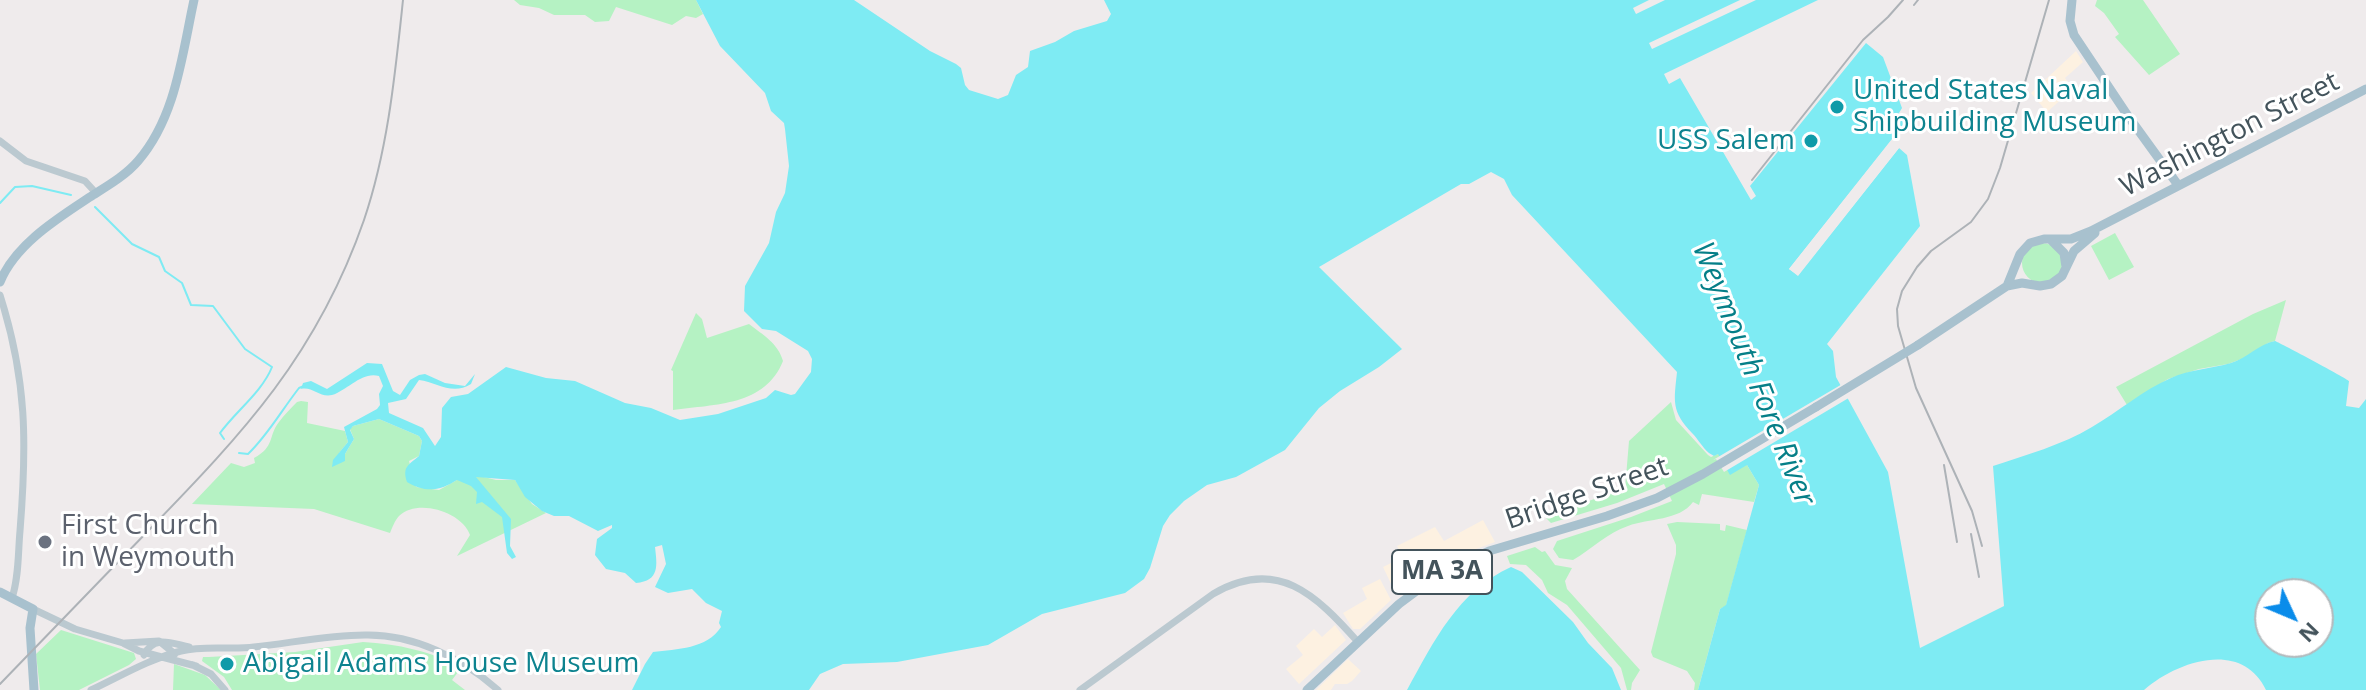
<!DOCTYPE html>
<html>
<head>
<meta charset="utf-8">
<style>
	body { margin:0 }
	#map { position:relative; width:2366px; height:690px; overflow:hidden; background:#efebec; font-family:"Open Sans",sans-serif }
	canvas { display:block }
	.north { position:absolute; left:2254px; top:578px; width:80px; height:80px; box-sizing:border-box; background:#fff; border:2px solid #b4babd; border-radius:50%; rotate:134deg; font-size:22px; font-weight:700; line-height:32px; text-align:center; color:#43535b }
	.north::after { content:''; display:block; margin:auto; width:28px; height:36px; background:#0a8cea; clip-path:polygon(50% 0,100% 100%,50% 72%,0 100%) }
</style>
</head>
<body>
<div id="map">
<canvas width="2366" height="690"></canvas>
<div class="north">N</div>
</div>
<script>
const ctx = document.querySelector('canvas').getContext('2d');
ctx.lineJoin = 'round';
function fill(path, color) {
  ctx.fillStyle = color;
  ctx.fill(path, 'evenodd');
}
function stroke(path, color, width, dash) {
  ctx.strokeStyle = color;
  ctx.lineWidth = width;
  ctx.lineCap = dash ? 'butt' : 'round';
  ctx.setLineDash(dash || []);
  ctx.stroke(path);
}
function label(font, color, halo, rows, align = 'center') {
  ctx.font = font + ' "Open Sans",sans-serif';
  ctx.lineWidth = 6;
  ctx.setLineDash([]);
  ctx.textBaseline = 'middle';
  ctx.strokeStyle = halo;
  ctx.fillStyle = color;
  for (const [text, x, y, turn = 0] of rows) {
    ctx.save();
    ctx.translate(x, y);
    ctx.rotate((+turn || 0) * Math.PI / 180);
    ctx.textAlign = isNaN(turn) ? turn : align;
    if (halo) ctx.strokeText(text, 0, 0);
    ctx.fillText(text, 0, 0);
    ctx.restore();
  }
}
fill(new Path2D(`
	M2076,51L2083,62L2065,78L2073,89L2047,112L2031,93Z
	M1483,520L1495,542L1452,558L1400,593L1394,590L1383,567L1403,557L1397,546L1435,527L1444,541Z
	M1380,579L1391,600L1360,629H1353L1343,613L1367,599L1362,588Z
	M1335,625L1346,640L1299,684L1286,669L1303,655L1296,646L1314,629L1322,637Z
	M1348,659L1361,671L1352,681L1347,684H1335L1331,690H1316Z`), '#fdf1e1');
fill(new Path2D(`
	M514,0H696L703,14L696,18L686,16L672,25L616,7L609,21L595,22L585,15H554L539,8L520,5Z
	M2097,0H2143L2180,54L2149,75L2115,37L2119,34L2104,13L2095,6Z
	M2115,233L2134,267L2109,280L2091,246Z
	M2022 263a20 20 0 1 1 40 0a20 20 0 1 1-40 0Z
	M2286,300L2275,341L2268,343L2247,357L2228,364L2199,369L2168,379L2127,405L2116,387L2253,314Z
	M696,313L702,319L707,338L749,324C763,335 778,343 783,361C765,406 716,404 673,410V371L671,370Z
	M301,401L308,402L307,423L345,431L348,442L339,453L345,454L354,439L350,429L353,426L379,419L419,436L422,441L419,456L409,461L416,487L439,490L457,480L480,476L496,480H515L532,504L546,513L457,556L470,535C462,512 418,498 399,516C395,520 392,528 390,533L314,509L192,504L231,463L244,467L255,463L254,458C275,447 268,436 279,422C284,415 291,408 297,402Z
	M1671,402L1676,420L1708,455L1711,457L1718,454L1747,465L1759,485L1754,502L1702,494L1699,505L1693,502C1679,521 1649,518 1628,526C1607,533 1592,549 1573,560L1559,558L1553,549L1557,541L1631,517L1672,501L1664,484L1617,503L1551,523L1546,518L1549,514L1625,489L1629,441Z
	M1677,522L1720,524V530L1725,531L1726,525L1747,530L1726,606L1720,609L1698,690H1694L1695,683L1687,671L1653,657L1651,652L1676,554V545L1667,524Z
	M1535,547L1542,552L1545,551L1555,565L1572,568L1565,581L1567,589L1640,670L1632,683L1631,690H1627L1621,668L1567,605L1548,593L1542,580L1526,565L1510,564L1507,556Z
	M61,630L134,653L136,659L129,665L79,690H40L36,654Z
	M363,642C397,644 432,651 461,668L452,680L465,690H232L224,677L202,661L203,657H209L295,652Z
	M174,664L205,675L221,690H173Z`), '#b5f2c3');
fill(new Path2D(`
	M696,0H854L930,51L956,64L961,68L965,85L969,90L998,99L1008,95L1016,75L1028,67L1030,51L1055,42L1074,31L1107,21L1111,14L1104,0H1649L1633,8L1636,14L1665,0H1740L1649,43L1652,49L1756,0H1818L1664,74L1669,84L1680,78L1751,200L1756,196L1750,186L1866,43L1883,57L1902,108L1899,113L1907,120L1789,269L1798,275L1899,148L1907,155L1920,226L1827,344L1833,351L1836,377L1888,472L1920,648L2004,606L1993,466C2026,455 2062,445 2092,427C2118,412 2143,390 2171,378C2190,369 2211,369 2231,363C2247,358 2259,344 2275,341C2282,344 2346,378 2349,381L2346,406L2359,408L2366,399V690H2266C2242,639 2177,661 2144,690H1698L1720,609L1726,605L1759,485L1747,465L1730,475L1718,454L1714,456L1709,453C1702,447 1698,439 1692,433C1671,411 1674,401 1677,372L1512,195L1504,179L1491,172L1469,184H1461L1319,267L1402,349L1379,367L1340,391L1319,408L1285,450L1236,477L1207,485L1184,501L1170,515L1163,526L1150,568L1144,579L1125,593L1042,614L988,645L897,662L843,664L820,674L809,690H632L645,664L653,652C677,649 707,649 721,627L719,623L722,611L706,603L692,589L668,593L655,587L666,564L662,545L655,547C657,565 660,581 636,583L625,573L606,569L595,555L597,539L612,528V525L598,531L569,516H554L542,511L525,497L515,480L476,477L511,519L510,546L516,557L512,559L507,553L502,517L482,502L476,504L477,492L471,486L457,480C440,491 425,493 407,482C402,466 409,465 419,456L422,441L419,436L379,419L353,426L350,430L354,439L345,454V461L332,467L333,460L348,442L344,427L377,409L380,405L379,394L383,386L379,376C362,371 348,390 332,395C320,398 312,386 301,389L303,383L311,381L327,389L367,363L382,364L393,391L400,395L410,380L419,375L425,374L445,383L465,386L475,374L471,384C452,396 437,382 419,380L406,399L388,403L389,413L423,428L435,446L441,437L442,408L451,397L468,394L506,367L546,378L575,381L625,403L651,408L680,420L718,414L766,398L775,390L791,395L795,394L811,372L812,359L808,351L776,331L762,329L744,311L745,286L769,243L776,212L785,193L789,166L785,129L784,123L771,111L765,93L720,46ZM2270,594H2318V642H2270Z
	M1511,567L1522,572L1573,622L1588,643L1612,668L1621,690H1407C1434,641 1458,591 1511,567Z`), '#7eebf3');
fill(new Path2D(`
	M1891,141L1894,144L1795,268L1797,270L1896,145L1899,148L1798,276L1789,269Z
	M1844,383L1852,396L1724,472L1716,459L1713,460Z`), '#efebec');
stroke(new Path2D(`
	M0,203L15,187L32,186L71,195
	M95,207L132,244L159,257L165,271L182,283L191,305L213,306L245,349L272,367C262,392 236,411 220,433L224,439
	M239,453L248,454C268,435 281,411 299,388L304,386`), '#7eebf3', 2);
stroke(new Path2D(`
	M0,141L26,161L85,181L96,193
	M0,295C27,380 27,443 20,531C18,552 19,577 12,598
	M33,609L75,629L123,643L139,651L196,666
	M125,643L159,641L175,654
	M144,655C154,635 170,643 189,647
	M193,665L211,674L225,690
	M91,690C121,676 149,659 181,651C204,645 231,650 254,647C291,643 328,635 365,635C414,634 462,658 498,690
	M1080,690L1213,594C1277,556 1316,595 1358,642`), '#bbc9d0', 7);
stroke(new Path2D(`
	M2072,0L2070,21L2074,35L2128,116L2178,185
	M2051,240L2064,253L2066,267
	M0,282C16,243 60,217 93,195C109,185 126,175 138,161C176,117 182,55 194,0
	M2007,286L2020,254L2030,243L2044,239H2071L2091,231L2366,89
	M1918,345L2007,286L2022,283L2040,286L2051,284L2062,276L2074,251L2095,233
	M0,592L33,609L30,628L34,690
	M1307,690L1399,604L1442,572L1489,551L1607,516L1657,498L1703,474L1816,407`), '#a8c1ce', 9);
stroke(new Path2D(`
	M1914,5L1918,0
	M1752,180L1863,40L1888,17L1903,0
	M1944,465L1957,542
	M1971,534L1979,577
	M1982,546L1972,511L1916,388L1898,326L1897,309L1902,291L1917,267L1931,251L1971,222L1988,199L2000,168L2049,0
	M0,684C49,633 98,582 148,531C244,432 317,355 364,220C388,149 395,75 403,0`), '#adb2b7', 2);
stroke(new Path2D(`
	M1816,407L1918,345`), '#a8c1ce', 9);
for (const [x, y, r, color] of [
	[1837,107,8,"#0f9aa8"],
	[1811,141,8,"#0f9aa8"],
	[45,542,8,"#6b7280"],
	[227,664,8,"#0f9aa8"]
]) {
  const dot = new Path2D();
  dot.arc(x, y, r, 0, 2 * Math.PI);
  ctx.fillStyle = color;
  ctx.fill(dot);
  stroke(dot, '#fff', 3);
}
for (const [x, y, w] of [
	[1442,572,100]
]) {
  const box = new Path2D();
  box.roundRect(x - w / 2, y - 22, w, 44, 6);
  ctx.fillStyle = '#fff';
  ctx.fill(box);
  stroke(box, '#43535b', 2);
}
label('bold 26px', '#43535b', null, [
	["MA 3A",1442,572]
]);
label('28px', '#0d838f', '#fff', [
	["United States Naval",1853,91],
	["Shipbuilding Museum",1853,123],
	["USS Salem",1795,141,"right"],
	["Abigail Adams House Museum",243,664]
], 'left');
label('28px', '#43535b', '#fff', [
	["Washington Street",2230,135,-27],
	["Bridge Street",1587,494,-19]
]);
label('28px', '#5b616d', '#fff', [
	["First Church",61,526],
	["in Weymouth",61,558]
], 'left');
label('italic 30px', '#057f88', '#fff', [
	["Weymouth Fore River",1753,374,68]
]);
</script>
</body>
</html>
